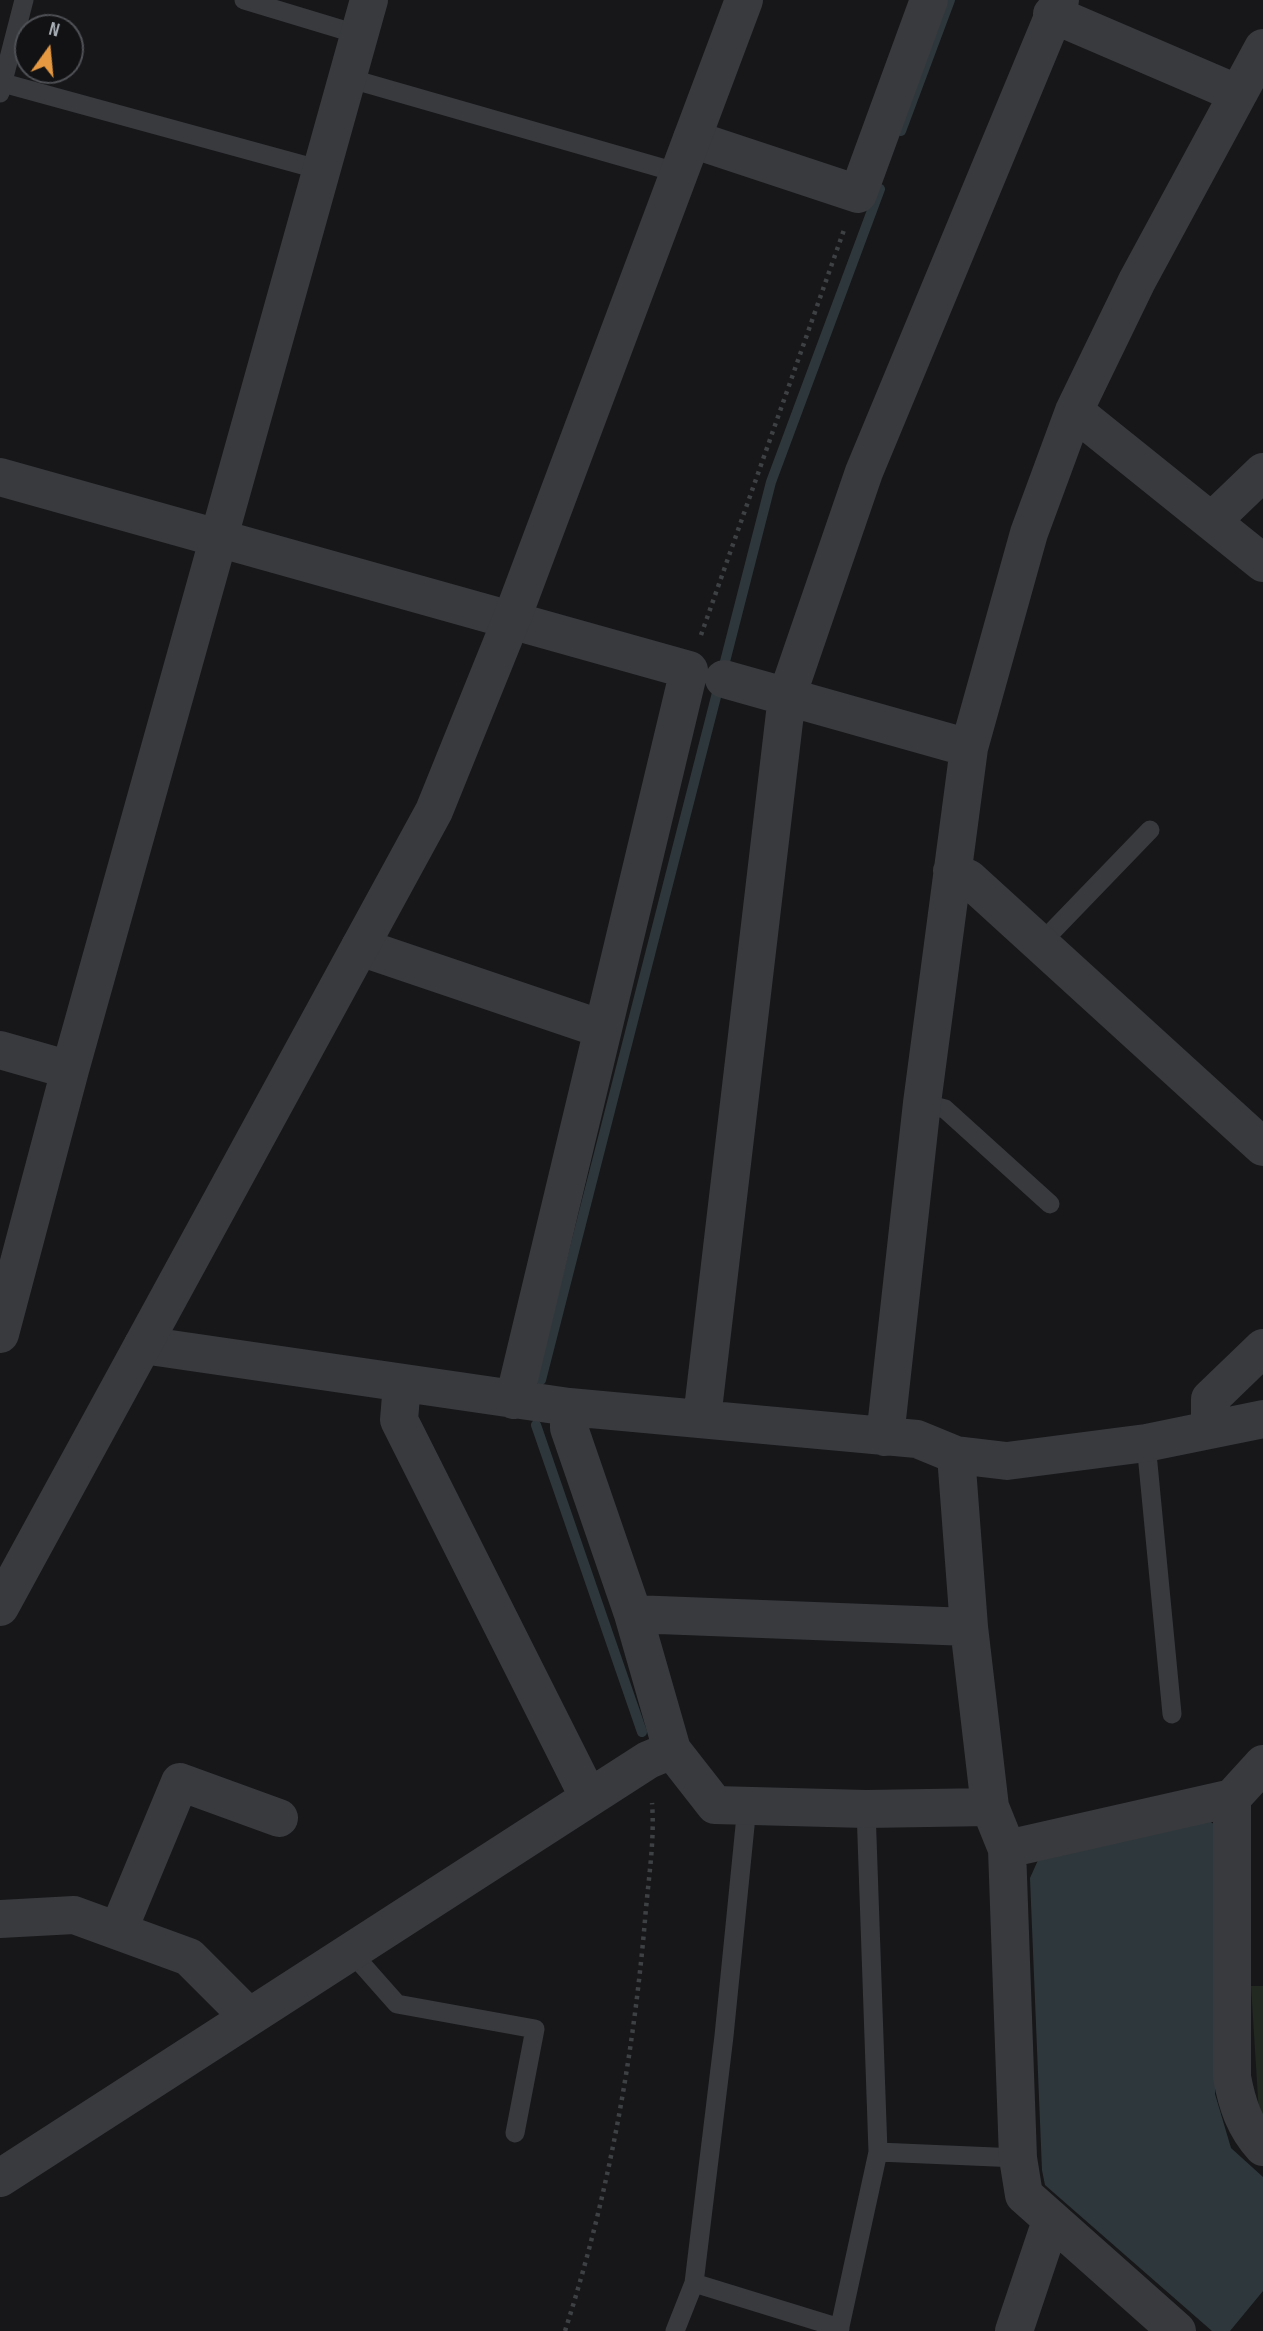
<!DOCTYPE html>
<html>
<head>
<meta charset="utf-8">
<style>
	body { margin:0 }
	#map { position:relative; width:1263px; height:2331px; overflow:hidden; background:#171719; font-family:"Sofia Sans Condensed",sans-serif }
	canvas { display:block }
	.north { position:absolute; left:14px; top:14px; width:70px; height:70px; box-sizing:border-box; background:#121214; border:2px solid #4f5156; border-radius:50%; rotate:15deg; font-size:19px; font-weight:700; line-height:28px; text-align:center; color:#aab0b8 }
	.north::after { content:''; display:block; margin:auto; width:24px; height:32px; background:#e69941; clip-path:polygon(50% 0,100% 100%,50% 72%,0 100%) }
</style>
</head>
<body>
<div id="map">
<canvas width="1263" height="2331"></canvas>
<div class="north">N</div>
</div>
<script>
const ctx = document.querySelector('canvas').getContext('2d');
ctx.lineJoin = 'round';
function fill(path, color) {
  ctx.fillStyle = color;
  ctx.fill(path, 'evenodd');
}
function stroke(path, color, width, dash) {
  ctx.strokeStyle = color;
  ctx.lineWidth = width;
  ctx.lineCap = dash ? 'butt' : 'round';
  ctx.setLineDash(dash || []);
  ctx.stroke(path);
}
fill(new Path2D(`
	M1251,1986H1263V2120L1259,2114Z`), '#212921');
fill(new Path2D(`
	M1201,1815L1215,1825V2094L1231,2148L1263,2177V2291L1230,2331H1212L1045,2185L1042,2170L1030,1878L1039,1858Z`), '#2e383c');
stroke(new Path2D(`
	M901,131L950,0
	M541,1380L771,482L880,189
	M536,1425L642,1732`), '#2e383c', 10);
stroke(new Path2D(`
	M701,635L845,227
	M565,2331C608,2197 633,2060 645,1920C648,1881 655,1841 652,1803`), '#3e4144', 4.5, [3.5, 5]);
stroke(new Path2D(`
	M244,0L360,35
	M348,78L679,173
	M3,83L321,170
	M0,93L24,0
	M1040,944L1150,830
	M922,1103L945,1109L1050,1204
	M1146,1443L1172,1714
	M866,1809L878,2152
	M351,1952L397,2004L535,2029L515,2133
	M694,2283L840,2328
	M675,2331L694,2283L724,2036L747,1806
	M839,2331L878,2152L1018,2158`), '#383a3e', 19);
stroke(new Path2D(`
	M1052,14L1236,93
	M692,139L858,194L929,0
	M1074,411L1263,563
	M0,477L689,670L514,1400
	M1212,521L1263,472
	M724,679L969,748
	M952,871L969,879L1263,1147
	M360,947L602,1029
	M0,1050L70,1070
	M0,1334L70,1070L369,0
	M143,1345L569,1407L917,1439L956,1455L1007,1461L1146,1443L1263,1419
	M402,1384L399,1420L589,1798
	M569,1407V1428L633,1614L672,1750L715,1805L866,1809L990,1807
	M702,1418L787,696L864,472L1060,0
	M1210,1429V1399L1263,1348
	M885,1437L922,1103L969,748L1029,533L1074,411L1137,281L1263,48
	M956,1455L969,1627L990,1807L1007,1849L1018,2158L1024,2195L1177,2331
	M633,1614L969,1627
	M1232,1798V2077C1237,2104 1244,2126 1263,2147
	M1007,1849L1232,1798L1263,1764
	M0,1919L74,1915L189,1957L249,2017
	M118,1931L180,1782L279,1818
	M0,2178L589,1798L648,1760L672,1750
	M1014,2331L1051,2221`), '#383a3e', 38);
stroke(new Path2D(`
	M0,1607L434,811L512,618L744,0`), '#383a3e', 38);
</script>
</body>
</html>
